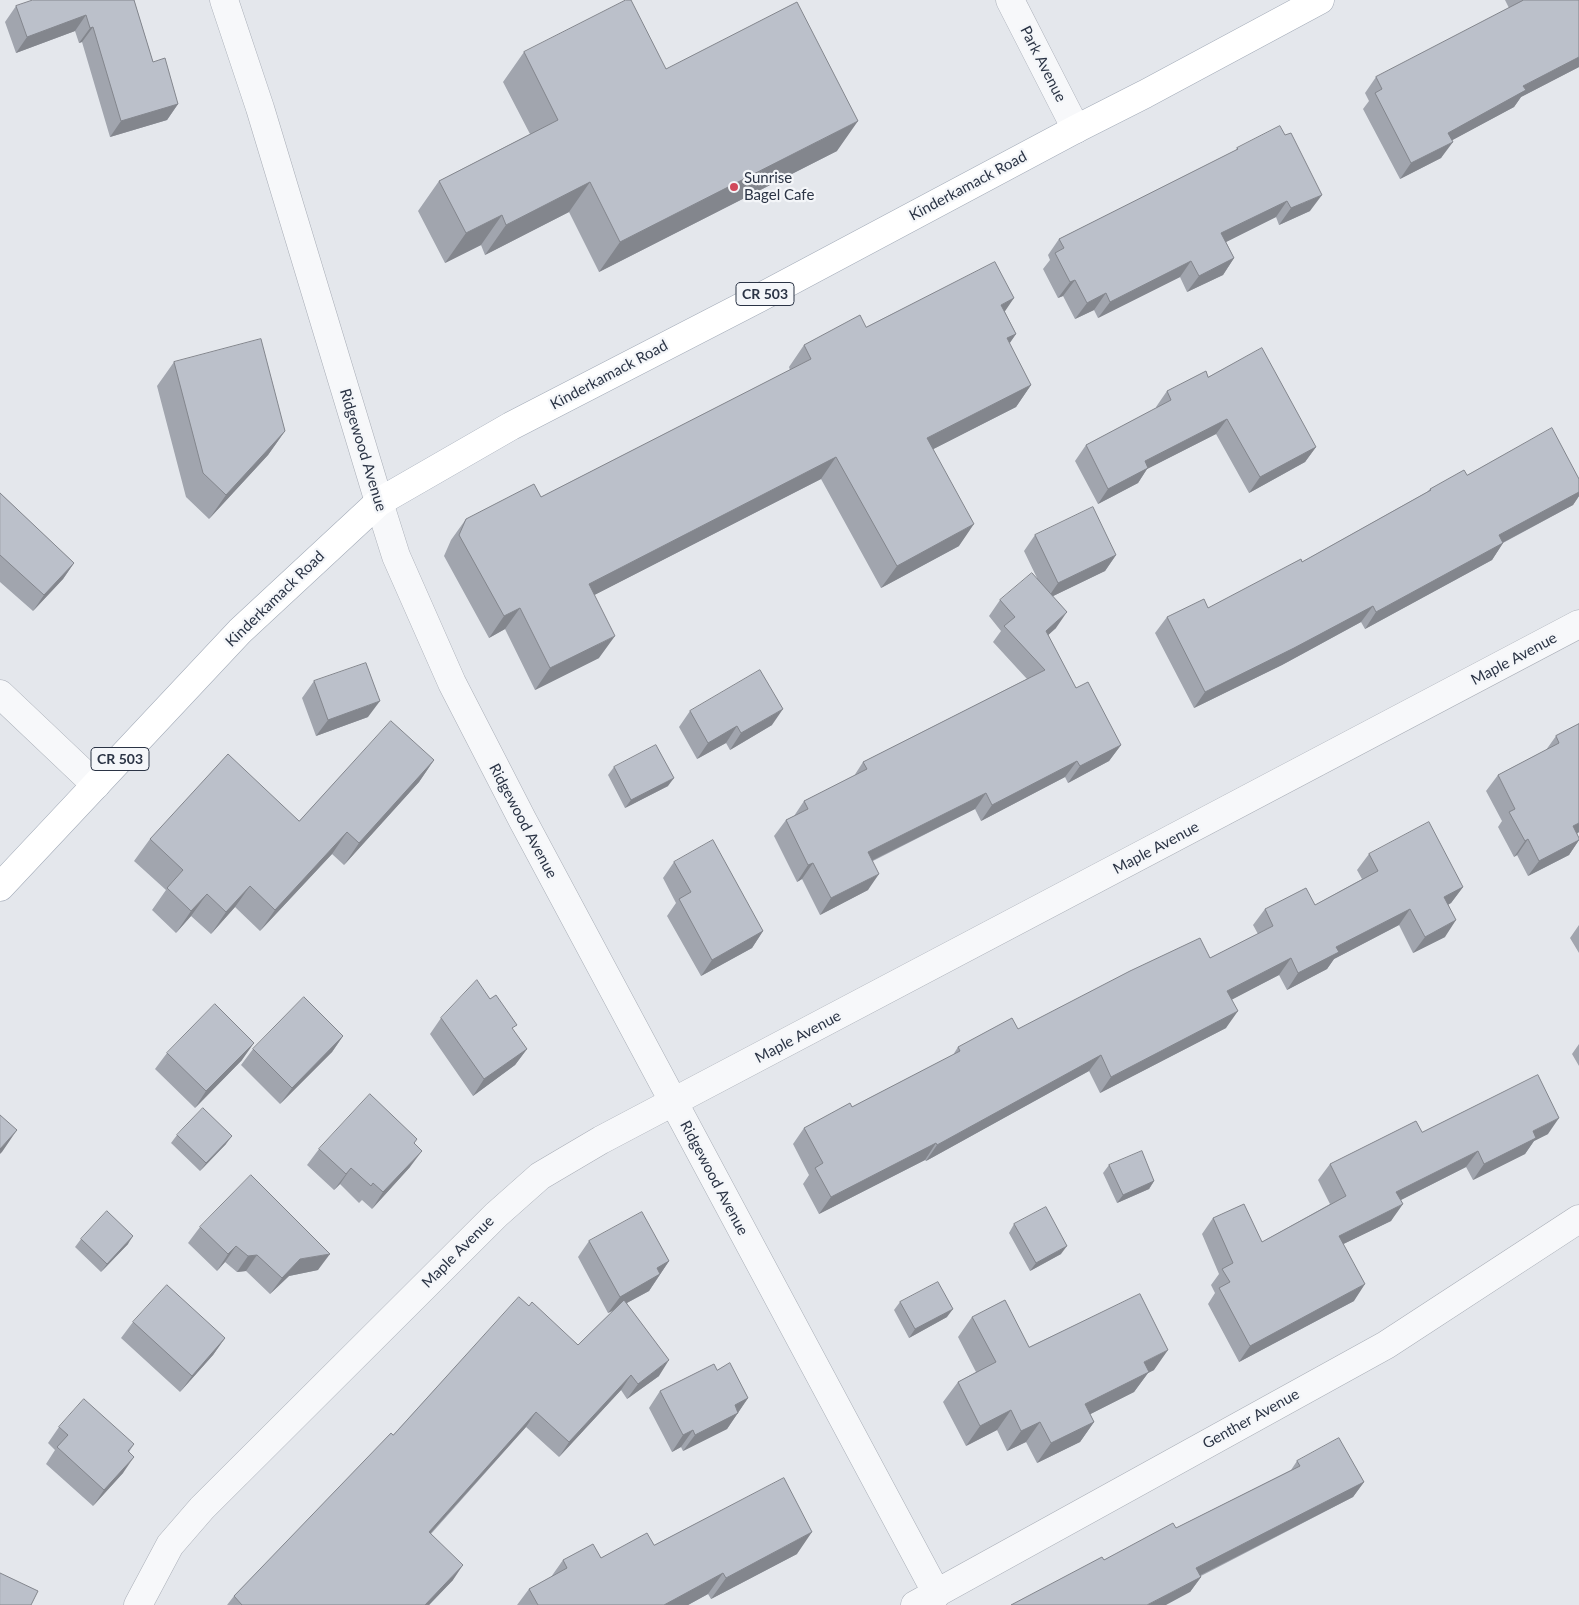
<!DOCTYPE html>
<html>
<head>
<meta charset="utf-8">
<style>
	body { margin:0 }
	canvas { display:block; background:#e4e7ec }
</style>
</head>
<body>
<canvas width="1579" height="1605"></canvas>
<script>
const ctx = document.querySelector('canvas').getContext('2d');
ctx.lineJoin = 'round';
function stroke(path, color, width, dash) {
  ctx.strokeStyle = color;
  ctx.lineWidth = width;
  ctx.lineCap = dash ? 'butt' : 'round';
  ctx.setLineDash(dash || []);
  ctx.stroke(path);
}
function fill(path, color) {
  ctx.fillStyle = color;
  ctx.fill(path, 'evenodd');
}
function label(font, color, halo, rows, align = 'center') {
  ctx.font = font + ' Lato,sans-serif';
  ctx.lineWidth = 4.5;
  ctx.setLineDash([]);
  ctx.textBaseline = 'middle';
  ctx.strokeStyle = halo;
  ctx.fillStyle = color;
  for (const [text, x, y, turn = 0] of rows) {
    ctx.save();
    ctx.translate(x, y);
    ctx.rotate((+turn || 0) * Math.PI / 180);
    ctx.textAlign = isNaN(turn) ? turn : align;
    if (halo) ctx.strokeText(text, 0, 0);
    ctx.fillText(text, 0, 0);
    ctx.restore();
  }
}
const minor = new Path2D(`
	M1010,0L1076,129
	M379,502L396,556L452,683L522,819L937,1594
	M0,694L96,785
	M138,1605L170,1545L202,1508L496,1215L540,1176L601,1140L1579,624
	M915,1605L1386,1345L1579,1219`);
const tertiary = new Path2D(`
	M224,0L260,108L379,502`);
const primary = new Path2D(`
	M0,887L240,631L379,502L511,426L759,298L1076,129L1145,94L1320,0`);
stroke(minor, '#a9aeb7', 29);
stroke(tertiary, '#a9aeb7', 29);
stroke(primary, '#a3abb8', 29);
stroke(minor, '#f7f8fa', 28);
stroke(tertiary, '#f7f8fa', 28);
stroke(primary, '#fff', 28);
fill(new Path2D(`
	M134,0L153,62L178,104L167,120L110,137L82,42L79,43L75,31L16,53L5,22L16,6Z
	M1505,0H1579V67L1521,97L1514,107L1452,140L1441,158L1400,179L1363,109L1369,101L1365,93L1376,77L1509,8Z
	M524,52L666,69L837,151L599,272L569,212L485,255L481,245L445,263L418,211L439,181L530,134L503,82Z
	M1237,148L1310,211L1279,225L1276,217L1226,242L1234,258L1223,275L1187,292L1180,277L1098,318L1094,310L1075,319L1063,296L1058,298L1043,269L1050,260L1048,255L1059,239L1235,151Z
	M1005,312L1016,334L1009,343L1031,385L1016,407L933,449L959,546L881,588L821,479L594,595L599,658L535,690L505,629L489,638L444,556L451,540L466,519L541,497L790,370L789,367L804,345L866,327Z
	M174,362L285,431L268,455L209,519L186,497L157,386Z
	M1208,377L1316,447L1305,462L1249,493L1216,434L1147,469L1138,483L1098,504L1075,461L1086,445L1157,408L1156,407L1167,391Z
	M1467,475L1579,479V496L1573,505L1503,543L1492,560L1365,629L1361,622L1282,665L1194,708L1155,633L1167,617L1208,608L1302,562L1427,492L1430,489Z
	M0,493L74,563L63,579L33,611L0,582Z
	M1035,535L1116,555L1105,571L1053,596L1056,628L1048,635L1076,688L1121,745L1109,761L1068,783L1065,777L981,821L975,809L873,861L868,890L820,915L802,879L797,882L774,836L786,820L794,816L804,801L854,776L863,762L1027,679L993,642L1001,631L989,616L1000,600L1037,578L1024,551Z
	M314,681L368,717L316,736L302,698Z
	M690,711L772,725L730,750L726,743L697,759L679,727Z
	M1579,724V832L1577,834L1579,838V840L1569,855L1528,876L1517,855L1514,857L1498,827L1502,821L1486,791L1498,775L1546,750L1556,736Z
	M434,760L419,782L344,865L332,854L260,931L235,907L211,934L191,916L176,933L152,910L166,890L134,861L150,839L299,821Z
	M614,767L668,786L625,808L608,775Z
	M1369,854L1463,887L1451,903L1448,905L1445,937L1413,953L1399,925L1334,959L1327,969L1287,990L1279,975L1232,999L1226,1028L1100,1093L1089,1071L926,1161L925,1160L819,1214L803,1184L809,1175L793,1144L804,1128L852,1107L953,1055L958,1047L1018,1029L1210,958L1258,934L1253,925L1265,909L1315,905L1362,879L1357,870Z
	M674,862L763,931L752,948L701,976L667,916L676,903L663,878Z
	M1579,925V953L1570,938Z
	M490,999L527,1049L515,1065L473,1096L430,1034L441,1018Z
	M343,1036L332,1052L280,1104L241,1065L253,1049Z
	M1579,1044V1066L1572,1054Z
	M167,1053L242,1060L195,1108L155,1069Z
	M1422,1132L1548,1134L1534,1141L1525,1154L1473,1180L1466,1167L1401,1200L1391,1221L1343,1244L1354,1301L1239,1362L1208,1304L1215,1293L1211,1285L1219,1274L1202,1234L1213,1218L1262,1242L1330,1204L1318,1180L1330,1164Z
	M177,1135L226,1144L200,1171L171,1143Z
	M414,1143L410,1167L372,1209L362,1200L359,1203L340,1184L334,1190L307,1165L319,1149Z
	M1109,1165L1154,1181L1149,1189L1117,1203L1103,1173Z
	M1014,1224L1061,1254L1030,1271L1009,1233Z
	M200,1227L318,1270L289,1276L270,1294L246,1271L237,1272L225,1262L217,1271L188,1243Z
	M81,1239L128,1244L101,1272L75,1247Z
	M589,1241L669,1261L649,1291L627,1303L659,1376L627,1399L621,1390L559,1457L526,1427L431,1534L453,1580L429,1605H227L234,1596L393,1435L529,1306L578,1345L613,1311L608,1313L578,1257Z
	M900,1302L947,1317L909,1338L894,1310Z
	M972,1317L1029,1347L1154,1370L1148,1373L1134,1392L1090,1414L1094,1422L1080,1442L1037,1463L1026,1442L1007,1451L997,1430L966,1446L943,1402L958,1382L976,1372L958,1337Z
	M133,1322L225,1338L213,1355L180,1392L121,1338Z
	M717,1370L748,1398L727,1429L683,1451L681,1447L672,1452L649,1408L660,1391Z
	M59,1427L134,1444L129,1452L123,1473L93,1506L46,1464L55,1450L48,1443Z
	M1297,1461L1364,1482L1353,1497L1201,1576V1577L1190,1592L1104,1560L1176,1528L1291,1470Z
	M654,1545L797,1554L711,1599L708,1594L688,1605H517L529,1589L551,1577L563,1560L601,1558Z`), '#a1a5ae');
fill(new Path2D(`
	M86,15L75,31L16,53L27,37Z
	M93,27L82,42L79,43L90,28Z
	M1579,57V67L1521,97L1514,107L1436,149L1448,133L1523,86Z
	M178,104L167,120L110,137L121,121Z
	M858,121L837,151L599,272L620,242Z
	M1453,142L1441,158L1400,179L1411,163Z
	M590,182L569,212L485,255L506,225Z
	M1322,195L1310,211L1279,225L1291,208Z
	M1287,201L1276,217L1210,250L1221,233Z
	M502,215L481,245L445,263L466,233Z
	M1234,258L1223,275L1187,292L1199,276Z
	M1191,261L1180,277L1098,318L1110,302Z
	M1075,280L1063,296L1058,298L1070,282Z
	M1106,293L1094,310L1075,319L1087,303Z
	M1014,298L999,320L1001,305Z
	M1016,334L1001,356L1007,338Z
	M1031,385L1016,407L912,460L927,438Z
	M1227,419L1216,434L1147,469L1138,483L1098,504L1108,489L1145,461Z
	M285,431L268,455L209,519L226,495Z
	M1316,447L1305,462L1249,493L1260,477Z
	M836,457L821,479L573,606L589,584Z
	M1579,492V496L1573,505L1487,551L1499,535Z
	M974,524L959,546L881,588L897,566Z
	M1503,543L1492,560L1365,629L1376,612Z
	M1116,555L1105,571L1047,599L1058,583Z
	M74,563L63,579L33,611L44,595Z
	M1373,606L1361,622L1282,665L1194,708L1205,692Z
	M520,608L505,629L489,638L504,616Z
	M1067,612L1056,628L1034,648L1046,631Z
	M615,636L599,658L535,690L550,668Z
	M380,701L368,717L316,736L328,720Z
	M783,709L772,725L730,750L741,733Z
	M737,726L726,743L697,759L708,743Z
	M1121,745L1109,761L1068,783L1080,766Z
	M434,760L419,782L344,865L359,843Z
	M1077,761L1065,777L981,821L992,805Z
	M674,778L668,786L625,808L631,800Z
	M986,793L975,809L857,868L868,852Z
	M1579,823V832L1562,842L1573,826Z
	M347,832L332,854L260,931L275,910Z
	M1528,839L1517,855L1514,857L1525,841Z
	M1579,840L1569,855L1528,876L1539,861Z
	M813,863L802,879L797,882L808,865Z
	M879,874L868,890L820,915L831,898Z
	M250,886L235,907L211,934L226,912Z
	M1463,887L1451,903L1432,913L1444,897Z
	M207,894L191,916L176,933L191,911Z
	M1410,909L1399,925L1334,959L1327,969L1287,990L1298,973L1336,947Z
	M1456,920L1445,937L1413,953L1425,937Z
	M763,931L752,948L701,976L712,960Z
	M1291,958L1279,975L1216,1008L1227,991Z
	M1238,1011L1226,1028L1100,1093L1111,1077Z
	M343,1036L332,1052L280,1104L292,1088Z
	M254,1043L242,1060L195,1108L206,1091Z
	M527,1049L515,1065L473,1096L484,1079Z
	M1101,1055L1089,1071L926,1161L937,1145Z
	M1559,1118L1548,1134L1534,1141L1525,1154L1473,1180L1484,1164L1533,1131Z
	M17,1130L2,1152L0,1154V1149Z
	M232,1136L226,1144L200,1171L206,1163Z
	M936,1143L925,1160L819,1214L831,1197Z
	M422,1151L410,1167L372,1209L383,1192Z
	M1478,1151L1466,1167L1385,1208L1396,1192Z
	M351,1168L340,1184L334,1190L346,1174Z
	M1154,1181L1149,1189L1117,1203L1123,1195Z
	M1403,1204L1391,1221L1327,1252L1339,1236Z
	M133,1236L128,1244L101,1272L107,1264Z
	M236,1246L225,1262L217,1271L228,1254Z
	M1067,1246L1061,1254L1030,1271L1036,1263Z
	M330,1254L318,1270L289,1276L270,1294L282,1278L300,1259Z
	M257,1255L246,1271L237,1272L248,1256Z
	M669,1261L649,1291L608,1313L620,1297L657,1268Z
	M1365,1284L1354,1301L1239,1362L1250,1346Z
	M953,1309L947,1317L909,1338L915,1329Z
	M225,1338L213,1355L180,1392L192,1376Z
	M1168,1350L1154,1370L1148,1373L1134,1392L1071,1424L1085,1404L1144,1362Z
	M669,1360L659,1376L627,1399L638,1384Z
	M631,1375L621,1390L559,1457L569,1442Z
	M748,1398L727,1429L683,1451L695,1435L735,1405Z
	M1011,1410L997,1430L966,1446L980,1426Z
	M536,1412L526,1427L418,1547L429,1532Z
	M1040,1422L1026,1442L1007,1451L1021,1431Z
	M1094,1422L1080,1442L1037,1463L1051,1443Z
	M693,1430L681,1447L672,1452L683,1435Z
	M134,1457L123,1473L93,1506L104,1490Z
	M1364,1482L1353,1497L1185,1583L1196,1568Z
	M812,1532L797,1554L711,1599L726,1578Z
	M463,1565L453,1580L429,1605H425Z
	M723,1573L708,1594L688,1605H664Z
	M1201,1577L1190,1592L1166,1605H1147Z`), '#83868d');
const building = new Path2D(`
	M33,0H134L153,62L165,58L178,104L121,121L93,27L90,28L86,15L27,37L16,6Z
	M626,0H631L666,69L797,2L858,121L620,242L590,182L506,225L502,215L466,233L439,181L558,120L524,52Z
	M1524,0H1579V57L1523,86L1526,90L1448,133L1453,142L1411,163L1375,93L1382,89L1376,77Z
	M1280,126L1285,135L1291,133L1322,195L1291,208L1287,201L1221,233L1234,258L1199,276L1191,261L1110,302L1106,293L1087,303L1075,280L1070,282L1055,253L1064,248L1059,239L1238,149L1237,148Z
	M995,262L1014,298L1001,305L1016,334L1007,338L1031,385L927,438L974,524L897,566L836,457L589,584L615,636L550,668L520,608L504,616L459,535L466,519L534,484L541,497L811,359L804,345L860,315L866,327Z
	M261,339L285,431L226,495L203,473L174,362Z
	M1262,348L1316,447L1260,477L1227,419L1145,461L1148,468L1108,489L1086,445L1171,400L1167,391L1206,371L1208,377Z
	M1552,428L1579,479V492L1499,535L1503,543L1376,612L1373,606L1294,648L1205,692L1167,617L1204,599L1208,608L1301,559L1302,562L1431,490L1430,489L1464,470L1467,475Z
	M0,493L74,563L44,595L0,555Z
	M1093,507L1116,555L1058,583L1035,535Z
	M1032,573L1067,612L1046,631L1076,688L1088,682L1121,745L1080,766L1077,761L992,805L986,793L868,852L879,874L831,898L813,863L808,865L786,820L808,809L804,801L867,769L863,762L1045,670L1004,626L1015,617L1000,600Z
	M366,663L380,701L328,720L314,681Z
	M760,670L783,709L741,733L737,726L708,743L690,711Z
	M391,721L434,760L359,843L347,832L275,910L250,886L226,912L207,894L191,911L167,888L183,870L150,839L228,754L299,821Z
	M1579,724V823L1573,826L1579,838V840L1539,861L1528,839L1525,841L1509,812L1515,809L1498,775L1559,743L1556,736Z
	M656,745L674,778L631,800L614,767Z
	M1429,822L1463,887L1444,897L1456,920L1425,937L1410,909L1336,947L1339,952L1298,973L1291,958L1227,991L1238,1011L1111,1077L1101,1055L937,1145L936,1143L831,1197L815,1168L823,1163L804,1128L850,1103L852,1107L960,1051L958,1047L1012,1018L1018,1029L1130,971L1200,938L1210,958L1273,926L1265,909L1306,888L1315,905L1378,871L1369,854Z
	M713,840L763,931L712,960L679,899L691,892L674,862Z
	M477,980L490,999L496,995L517,1025L512,1028L527,1049L484,1079L441,1018Z
	M304,997L343,1036L292,1088L253,1049Z
	M215,1004L254,1043L206,1091L167,1053Z
	M1538,1075L1559,1118L1533,1131L1536,1138L1484,1164L1478,1151L1396,1192L1403,1204L1339,1236L1365,1284L1250,1346L1219,1288L1230,1282L1222,1269L1233,1263L1213,1218L1244,1204L1262,1242L1346,1196L1330,1164L1416,1121L1422,1132Z
	M370,1094L417,1139L414,1143L422,1151L383,1192L373,1183L371,1186L351,1168L346,1174L319,1149Z
	M203,1108L232,1136L206,1163L177,1135Z
	M0,1115L17,1130L0,1149Z
	M1142,1151L1154,1181L1123,1195L1109,1165Z
	M251,1175L330,1254L300,1259L282,1278L257,1255L248,1256L236,1246L228,1254L200,1227Z
	M1046,1207L1067,1246L1036,1263L1014,1224Z
	M107,1211L133,1236L107,1264L81,1239Z
	M642,1212L669,1261L657,1268L660,1274L620,1297L589,1241Z
	M938,1282L953,1309L915,1329L900,1302Z
	M167,1285L225,1338L192,1376L133,1322Z
	M1140,1294L1168,1350L1144,1362L1149,1372L1085,1404L1094,1422L1051,1443L1040,1422L1021,1431L1011,1410L980,1426L958,1382L996,1362L972,1317L1005,1300L1029,1347Z
	M519,1297L529,1306L532,1302L578,1345L624,1300L669,1360L638,1384L631,1375L569,1442L536,1412L429,1532L463,1565L425,1605H242L234,1596L391,1433L393,1435Z
	M730,1363L748,1398L735,1405L738,1413L695,1435L693,1430L683,1435L660,1391L714,1364L717,1370Z
	M84,1399L134,1444L128,1451L134,1457L104,1490L57,1447L68,1435L59,1427Z
	M1339,1438L1364,1482L1196,1568L1201,1577L1147,1605H1011L1102,1557L1104,1560L1173,1523L1176,1528L1300,1466L1297,1461Z
	M784,1478L812,1532L726,1578L723,1573L664,1605H538L529,1589L567,1568L563,1560L593,1544L601,1558L647,1533L654,1545Z
	M0,1573L38,1591L31,1605H0Z`);
fill(building, '#bbc0ca');
stroke(building, '#83868d', 1);
for (const [x, y, r, color] of [
	[734,187,5,"#d1495b"]
]) {
  const dot = new Path2D();
  dot.arc(x, y, r, 0, 2 * Math.PI);
  ctx.fillStyle = color;
  ctx.fill(dot);
  stroke(dot, '#f4f6f9', 2);
}
for (const [x, y, w] of [
	[765,294,58],
	[120,759,58]
]) {
  const box = new Path2D();
  box.roundRect(x - w / 2, y - 11.5, w, 23, 4);
  ctx.fillStyle = '#f4f6f9';
  ctx.fill(box);
  stroke(box, '#2b3445', 1);
}
label('bold 14px', '#2b3445', null, [
	["CR 503",765,294],
	["CR 503",120,759]
]);
label('15px', '#2b3445', '#f4f6f9', [
	["Park Avenue",1043,64,63],
	["Kinderkamack Road",968,186,-28],
	["Kinderkamack Road",609,375,-28],
	["Ridgewood Avenue",363,450,73],
	["Kinderkamack Road",275,599,-44],
	["Maple Avenue",1514,659,-28],
	["Ridgewood Avenue",523,821,62],
	["Maple Avenue",1156,848,-28],
	["Maple Avenue",798,1037,-28],
	["Ridgewood Avenue",714,1178,62],
	["Maple Avenue",458,1252,-45],
	["Genther Avenue",1251,1419,-29]
]);
label('15px', '#2b3445', '#f4f6f9', [
	["Sunrise",744,178],
	["Bagel Cafe",744,195]
], 'left');
</script>
</body>
</html>
